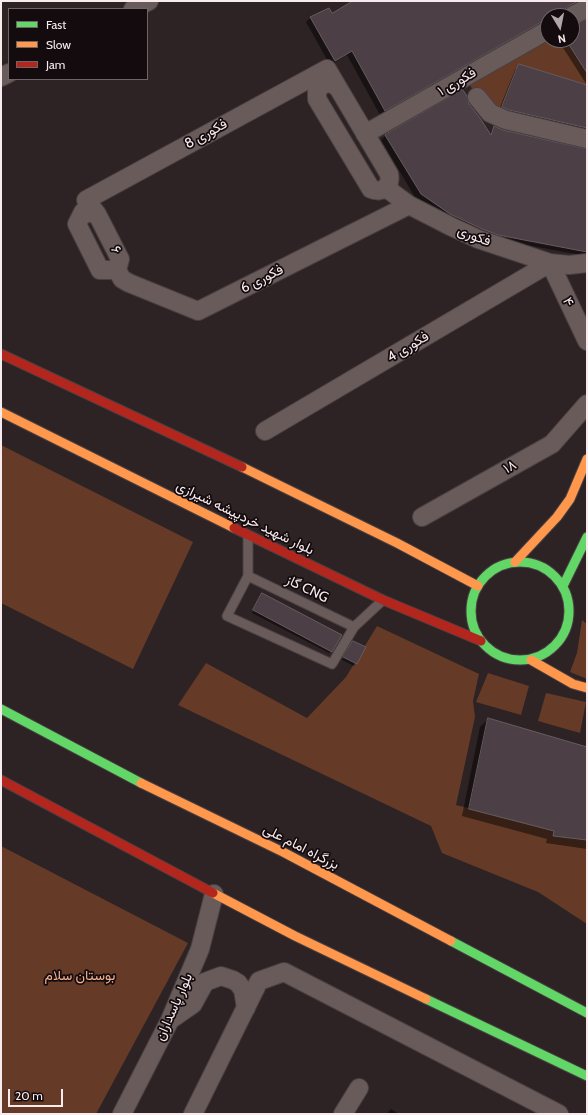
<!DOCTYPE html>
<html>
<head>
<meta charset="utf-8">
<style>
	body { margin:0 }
	#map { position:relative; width:588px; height:1115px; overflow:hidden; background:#2d2325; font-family:Cabin,sans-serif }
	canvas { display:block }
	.frame { position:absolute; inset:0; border:2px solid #f8ebee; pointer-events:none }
	.legend { position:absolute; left:8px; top:8px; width:140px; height:72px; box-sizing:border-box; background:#130b0d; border:1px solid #6f6567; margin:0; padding:5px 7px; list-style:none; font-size:12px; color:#f8ebee }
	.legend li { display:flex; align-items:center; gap:8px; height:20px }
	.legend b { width:20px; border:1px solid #6f6567 }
	.north { position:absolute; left:540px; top:8px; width:40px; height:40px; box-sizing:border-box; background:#130b0d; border:1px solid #6f6567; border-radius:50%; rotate:170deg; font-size:11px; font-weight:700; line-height:16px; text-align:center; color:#f8ebee }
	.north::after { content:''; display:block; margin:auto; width:14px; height:18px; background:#b1a5a8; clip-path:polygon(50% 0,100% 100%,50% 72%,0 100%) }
	.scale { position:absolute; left:8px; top:1089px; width:55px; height:18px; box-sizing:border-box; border:2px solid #f8ebee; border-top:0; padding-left:5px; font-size:12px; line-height:14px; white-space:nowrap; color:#f8ebee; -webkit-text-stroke:3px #130b0d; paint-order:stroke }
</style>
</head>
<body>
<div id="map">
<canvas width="588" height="1115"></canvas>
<div class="frame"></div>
<ul class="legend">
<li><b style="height:5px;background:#63d668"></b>Fast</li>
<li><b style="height:5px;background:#ff974d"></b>Slow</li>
<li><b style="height:5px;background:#b3261e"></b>Jam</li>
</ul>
<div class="north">N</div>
<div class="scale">20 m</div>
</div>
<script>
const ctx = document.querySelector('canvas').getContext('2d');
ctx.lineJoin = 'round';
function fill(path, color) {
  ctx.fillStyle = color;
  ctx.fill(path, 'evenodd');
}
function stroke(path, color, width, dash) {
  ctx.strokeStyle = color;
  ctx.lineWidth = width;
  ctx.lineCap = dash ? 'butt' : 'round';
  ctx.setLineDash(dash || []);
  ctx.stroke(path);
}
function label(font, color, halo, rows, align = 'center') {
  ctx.font = font + ' Cabin,Vazirmatn,sans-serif';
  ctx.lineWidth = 3.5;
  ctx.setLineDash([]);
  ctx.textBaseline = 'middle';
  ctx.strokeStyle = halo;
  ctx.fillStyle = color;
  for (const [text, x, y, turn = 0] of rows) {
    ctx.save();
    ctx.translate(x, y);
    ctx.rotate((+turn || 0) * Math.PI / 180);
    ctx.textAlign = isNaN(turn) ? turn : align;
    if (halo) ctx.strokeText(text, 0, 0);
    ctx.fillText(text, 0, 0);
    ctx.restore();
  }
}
fill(new Path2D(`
	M548,40H566L587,73V85L519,64L501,109L480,100L467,81Z
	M1,445L193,542L133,669L1,603Z
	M582,620L587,624V679L570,672L577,653Z
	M377,626L479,674L473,701L475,717L456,805L587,837V924L538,892L442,853L431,826L178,705L206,663L307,718L346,677Z
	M488,673L529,686L521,715L476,702Z
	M546,693L586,702L580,733L538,721Z
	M1,846L188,943L96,1114H1Z`), '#653a27');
fill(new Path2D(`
	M355,1H587L576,3L562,12L561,16H548V25H537L380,115L347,55L330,65L306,22L310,18L329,9L332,15Z
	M587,20V85L558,40H572V27Z
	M519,65L587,86V135L498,112L515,70Z
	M468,104L489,134L495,128L503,131L587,150V256L493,239L416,199L381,140L386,135Z
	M260,597L331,651L329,653L252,613Z
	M353,642L364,648L354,666L342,660Z
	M488,719L587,780V849L546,843L547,839L462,816L480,727Z
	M391,1109L399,1114H386Z`), '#0007');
const building = new Path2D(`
	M353,1H578L567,7L563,11L562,16H548V20L543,21L385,111L352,51L335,61L310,17L329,8L332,13Z
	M587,20V73L566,40H572V26Z
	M519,64L587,85V128L509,110L502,107Z
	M463,90L467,96L469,104L480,118L491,135L494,126L503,130L587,149V252L498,235L482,229L450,214L421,194L385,135Z
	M262,593L342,635L332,652L253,610Z
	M353,641L366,647L357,664L343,657Z
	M488,718L587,747V840L553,836L554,831L469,809Z`);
fill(building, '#4d3f46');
stroke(building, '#655c5f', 1);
const lane = new Path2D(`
	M248,536V576L227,616L332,664L354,627L383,600
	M248,576L354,627`);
const street = new Path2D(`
	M133,9L149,1
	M572,16L587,8
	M1,77L9,73
	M477,97L490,113L506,120L587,139
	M365,134L548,30
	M386,188L409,205L452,227L478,239L550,263L569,265L587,263
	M83,212L97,214L120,259L117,270H100L77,224Z
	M97,214L86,200L327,69L389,174C392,186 382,194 371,189L317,99V91L323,84L331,83L337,87
	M117,270L122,279L129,283L198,311L409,205
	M265,431L550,263L587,341
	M422,517L552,444L587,404
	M170,1020L193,1004L205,982L221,976L233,980L238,983L243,990L246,1008
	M122,1114L170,1020L200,949L214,894
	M193,1114L259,981L284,972L559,1114
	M343,1114L359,1088`);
const fast = new Path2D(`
	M471 611a49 49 0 1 1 98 0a49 49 0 1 1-98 0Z
	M563,586L587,537
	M1,709L141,783
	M451,941L587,1013
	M426,999L587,1076`);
const slow = new Path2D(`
	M1,412L234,528
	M242,467L397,543L478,586
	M515,562L557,517L570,499L587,459
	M531,660L573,684L587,688
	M141,783L283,852L451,941
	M213,893L295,936L426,999`);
const jam = new Path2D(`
	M1,354L242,467
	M234,528L383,600L481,641
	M1,780L213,893`);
stroke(lane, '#494042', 11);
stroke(street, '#494042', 20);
stroke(fast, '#494042', 11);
stroke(slow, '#494042', 11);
stroke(jam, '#494042', 11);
stroke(lane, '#6a5b5b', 9);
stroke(street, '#6a5b5b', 18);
stroke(fast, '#63d668', 9);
stroke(slow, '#ff974d', 9);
stroke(jam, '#b3261e', 9);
label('14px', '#f8ebee', '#130b0d', [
	["فکوری ۱",457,82,-30],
	["فکوری 8",206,134,-29],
	["فکوری",474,236,21],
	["۶",116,250,63],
	["فکوری 6",262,279,-27],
	["۴",568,302,65],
	["فکوری 4",408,347,-31],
	["۱۸",510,467,-30],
	["بلوار شهید خردپیشه شیرازی",245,518,26],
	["گاز CNG",307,589,26],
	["بزرگراه امام علی",301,847,27],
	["بلوار پاسداران",174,1007,-66]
]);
label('14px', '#f5b092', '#130b0d', [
	["بوستان سلام",80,976]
]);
</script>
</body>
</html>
